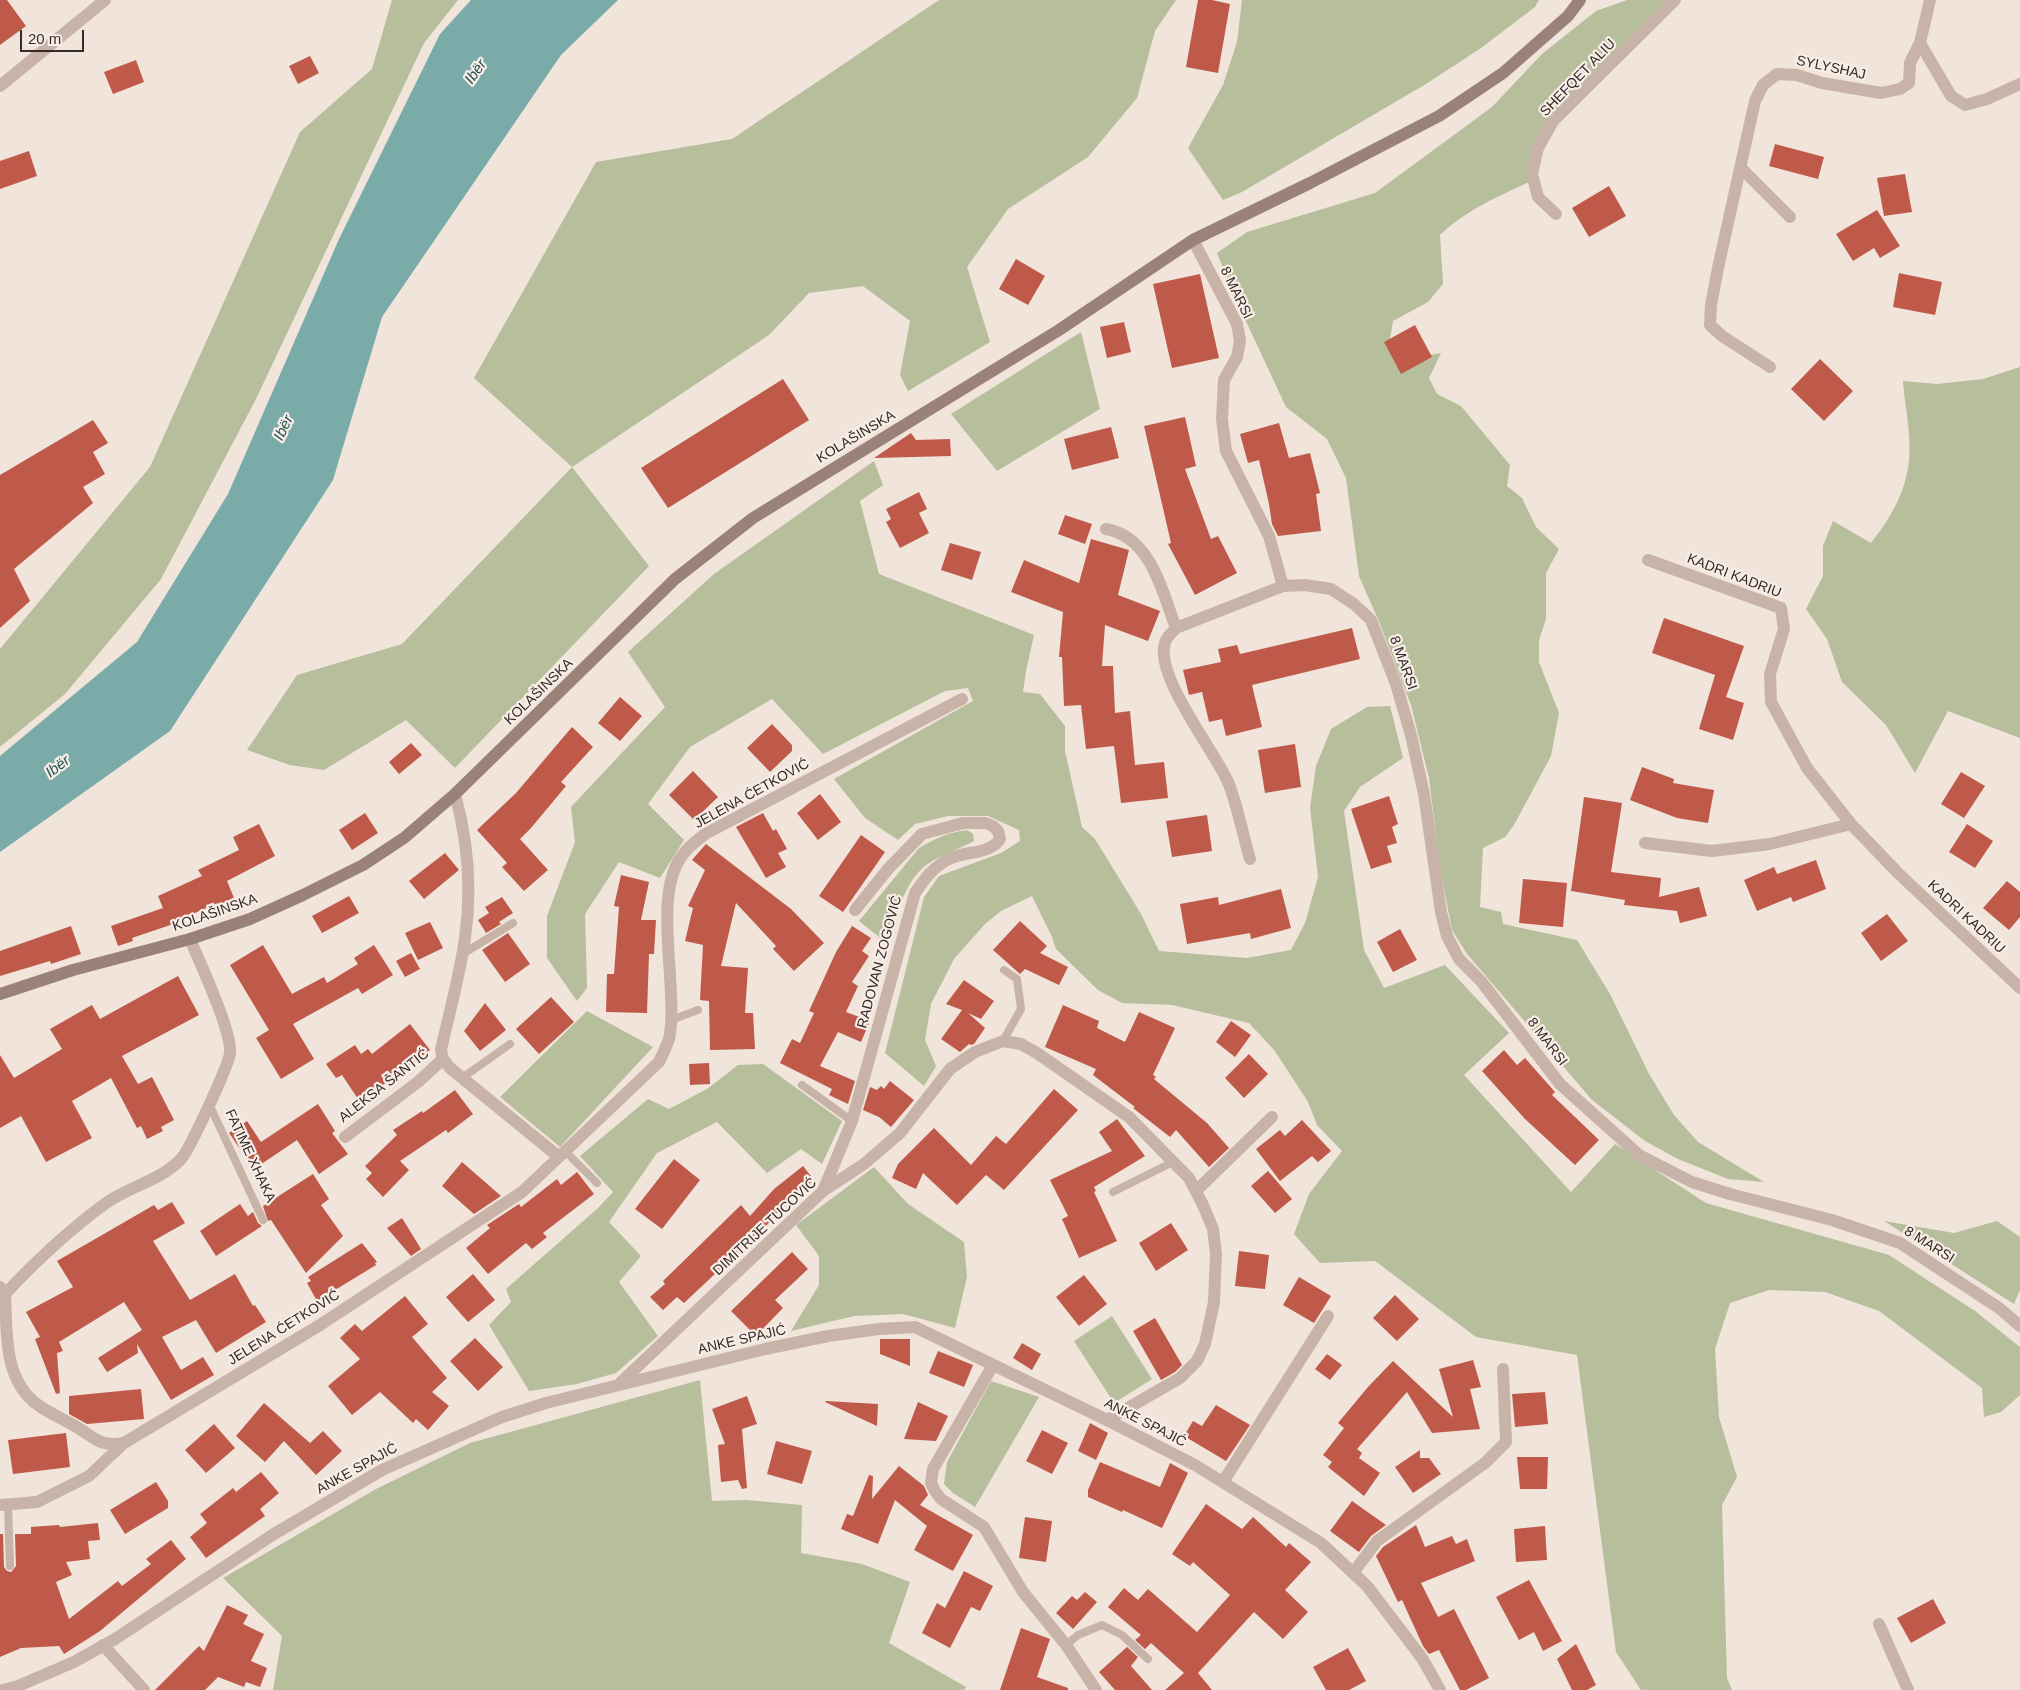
<!DOCTYPE html>
<html>
<head>
<meta charset="utf-8">
<style>
	body { margin:0 }
	#map { position:relative; width:2020px; height:1690px; overflow:hidden; background:#f0e4db; font-family:Helvetica,sans-serif }
	canvas { display:block }
	.scale { position:absolute; left:20px; top:30px; width:64px; height:22px; box-sizing:border-box; border:2px solid #342a27; border-top:0; padding-left:6px; font-size:15px; line-height:18px; white-space:nowrap; color:#342a27; -webkit-text-stroke:4px #f8eee7; paint-order:stroke }
</style>
</head>
<body>
<div id="map">
<canvas width="2020" height="1690"></canvas>
<div class="scale">20 m</div>
</div>
<script>
const ctx = document.querySelector('canvas').getContext('2d');
ctx.lineJoin = 'round';
function fill(path, color) {
  ctx.fillStyle = color;
  ctx.fill(path, 'evenodd');
}
function stroke(path, color, width, dash) {
  ctx.strokeStyle = color;
  ctx.lineWidth = width;
  ctx.lineCap = dash ? 'butt' : 'round';
  ctx.setLineDash(dash || []);
  ctx.stroke(path);
}
function label(font, color, halo, rows, align = 'center') {
  ctx.font = font + ' Helvetica,sans-serif';
  ctx.lineWidth = 4.5;
  ctx.setLineDash([]);
  ctx.textBaseline = 'middle';
  ctx.strokeStyle = halo;
  ctx.fillStyle = color;
  for (const [text, x, y, turn = 0] of rows) {
    ctx.save();
    ctx.translate(x, y);
    ctx.rotate((+turn || 0) * Math.PI / 180);
    ctx.textAlign = isNaN(turn) ? turn : align;
    if (halo) ctx.strokeText(text, 0, 0);
    ctx.fillText(text, 0, 0);
    ctx.restore();
  }
}
fill(new Path2D(`
	M392,0H458L424,43L256,399L161,579L65,694L0,747V649L150,467L300,132L372,69Z
	M939,0H1176L1155,31L1137,98L1088,157L1008,209L967,267L990,342L908,391L900,375L910,321L863,286L809,293L769,335L572,467L649,566L455,768L406,720L324,770L290,765L247,750L297,675L402,644L572,467L474,378L596,162L732,139Z
	M1242,0H1539L1535,7L1481,48L1426,84L1242,192L1223,200L1188,148L1223,85L1237,42Z
	M1627,0H1673L1549,120L1529,182C1495,198 1468,209 1440,235L1443,284L1428,302L1393,321L1389,346L1404,359L1441,353L1429,378L1437,394L1461,406L1510,465L1507,486L1522,498L1536,527L1559,549L1546,573V619L1539,640V662L1559,713L1551,756L1514,825L1505,837L1483,848L1480,907L1501,912L1503,924L1577,940L1610,994L1649,1074L1674,1115L1698,1142L1764,1182L1728,1179L1678,1159L1645,1141L1592,1100L1467,954L1452,930L1440,868L1429,778L1411,705L1380,624L1359,576L1346,478L1327,439L1286,407L1237,302L1217,253L1247,232L1375,193L1492,107L1542,54L1596,11Z
	M1081,332L1100,409L997,471L951,414Z
	M2020,367V738L1948,711L1915,773L1886,725L1842,682L1827,639L1806,609L1823,576V546L1833,521L1871,543C1897,510 1913,478 1909,435C1908,417 1904,399 1903,381L1937,384L1983,379Z
	M874,461L883,485L860,501L879,574L1034,635L1026,671L1023,692L1040,694L1065,726V751L1082,827L1095,839L1141,914L1159,951L1247,958L1291,950L1305,923L1318,877L1310,808L1316,766L1331,729L1367,707L1390,706L1403,758L1360,787L1344,811L1364,950L1384,988L1445,965L1509,1033L1464,1075L1571,1192L1615,1144L1706,1203L1889,1255L1975,1311L2020,1347V1395L2001,1412L1984,1417L1982,1388L1879,1311L1825,1292L1769,1290L1730,1303L1715,1349L1719,1417L1737,1477L1722,1505L1727,1678L1732,1690H1641L1616,1652L1577,1355L1476,1337L1375,1261L1320,1263L1294,1234L1309,1194L1342,1151L1317,1125L1308,1102L1275,1051L1249,1023L1172,1005L1122,1003L1098,990L1056,949L1052,937L1032,896L1001,911L985,924L954,959L931,1004L925,1040L936,1066L924,1086L885,1053L924,897L939,876L1001,853L1020,841L1019,830L988,816H948L915,824L898,840L865,818L834,779L973,701L968,688L945,691L823,754L772,699L690,747L648,804L684,840L660,878L619,862L585,914L587,988L577,1001L547,958V916L575,842L571,807L665,707L628,652L714,574Z
	M967,830L973,834L974,841C961,848 937,857 926,865C903,884 896,917 888,944L859,921L919,848C934,839 949,832 967,830Z
	M587,1011L653,1047L560,1147L500,1097Z
	M763,1064L842,1121L822,1164L801,1149L767,1173L717,1122L657,1153L609,1222L641,1256L619,1282L658,1336L616,1373L577,1384L529,1391L489,1325L511,1302L506,1289L598,1208L613,1192L580,1156L648,1099L669,1109L707,1089L738,1065Z
	M874,1167L908,1204L964,1242L967,1277L955,1328L903,1314L854,1316L791,1331L819,1285V1256L796,1225Z
	M1884,1221L1954,1233L1997,1221L2020,1237V1290L2014,1304Z
	M1112,1316L1152,1379L1114,1403L1074,1341Z
	M700,1380L712,1501L746,1500L802,1505L801,1553L862,1564L910,1582L889,1643L966,1687L964,1690H273L282,1636L223,1578L376,1489L470,1443Z
	M991,1381L1039,1397L975,1507L953,1493L944,1484L947,1462Z`), '#b6be9c');
fill(new Path2D(`
	M471,0H618L561,55L382,317L333,480L170,731L0,852V756L137,642L228,494L339,239L440,34Z`), '#7baba8');
fill(new Path2D(`
	M0,0H7L26,26L0,45Z
	M1198,0H1212L1230,4L1218,73L1186,67Z
	M310,56L319,73L298,84L289,66Z
	M136,60L144,82L113,94L104,72Z
	M1775,144L1824,157L1818,179L1769,166Z
	M29,151L37,176L0,189V161Z
	M1905,174L1912,212L1884,216L1877,178Z
	M1609,186L1626,216L1589,237L1572,208Z
	M1877,210L1900,246L1880,258L1874,248L1853,261L1836,234Z
	M1016,259L1045,276L1028,305L999,289Z
	M1899,273L1942,282L1935,315L1893,307Z
	M1200,274L1219,358L1172,368L1153,284Z
	M1124,322L1131,352L1107,358L1100,327Z
	M1415,325L1432,357L1401,374L1384,342Z
	M1820,359L1853,391L1824,421L1791,389Z
	M783,379L809,420L668,508L641,468Z
	M1185,417L1196,466L1185,469L1211,539L1218,536L1237,573L1195,595L1168,544L1171,543L1144,426Z
	M93,420L108,443L93,452L105,474L83,487L93,503L14,569L30,601L0,628V475Z
	M1279,423L1289,458L1310,453L1320,493L1316,494L1321,531L1278,536L1272,524L1269,504L1259,460L1248,463L1240,434Z
	M1111,427L1119,458L1072,470L1064,439Z
	M911,433L916,440L950,439L951,456L874,458Z
	M919,492L927,509L919,513L929,533L900,548L886,522L891,519L886,509Z
	M1065,515L1092,524L1085,544L1058,534Z
	M1091,539L1129,550L1118,595L1160,611L1148,641L1105,625L1102,666H1113L1115,713L1130,711L1135,765L1164,762L1168,798L1121,803L1114,746L1086,749L1081,705L1064,706L1062,657H1059L1063,612L1011,592L1024,560L1079,583Z
	M950,543L981,552L972,580L941,570Z
	M1664,618L1744,646L1726,697L1744,703L1733,740L1699,729L1715,675L1652,653Z
	M1352,628L1360,659L1252,685L1262,727L1226,736L1222,719L1209,722L1202,692L1189,695L1183,670L1221,662L1218,649L1237,645L1240,654Z
	M620,697L642,716L620,741L598,723Z
	M772,724L792,745V751L770,772L747,748Z
	M572,727L593,747L561,782L566,786L531,828L520,839L548,870L524,891L502,867L507,863L477,830L516,793Z
	M411,743L422,755L399,774L389,762Z
	M1295,744L1301,787L1265,793L1258,750Z
	M1642,767L1674,779L1673,783L1714,790L1708,823L1677,818L1630,800Z
	M693,771L718,797L694,820L669,795Z
	M1961,772L1985,786L1964,818L1941,804Z
	M820,794L841,822L818,840L797,813Z
	M1389,796L1398,824L1392,827L1397,843L1387,846L1392,862L1371,869L1351,809Z
	M1584,797L1622,803L1611,872L1661,878L1659,897L1699,887L1707,916L1680,923L1677,911L1624,905L1625,900L1571,891Z
	M365,813L378,833L352,850L339,830Z
	M763,813L773,831L776,829L787,849L778,853L786,867L766,878L736,827Z
	M1207,815L1212,851L1172,857L1166,821Z
	M259,824L275,856L227,881L234,898L219,905L218,903L181,919L182,921L132,938L133,941L118,946L111,926L163,908L158,896L202,876L198,870L239,850L233,837Z
	M1967,824L1993,841L1975,868L1949,852Z
	M861,835L885,852L843,912L819,896Z
	M706,844L791,909L824,943L794,971L773,949L776,946L736,903L721,966L748,968L745,1013H753L755,1049L710,1050L709,1001L700,1000L703,945L685,941L693,908L688,906L705,870L692,860Z
	M445,853L459,870L424,899L409,881Z
	M1816,860L1826,889L1793,902L1791,897L1757,911L1744,880L1774,867L1777,874Z
	M621,875L649,882L641,920H656L654,954H649L647,1013L606,1012L607,974H614L619,907L614,906Z
	M1523,879L1567,883L1563,927L1519,923Z
	M2007,881L2020,892V917L2009,930L1983,908Z
	M1281,889L1291,928L1251,939L1250,933L1187,944L1180,904L1218,897L1219,905Z
	M349,896L359,913L322,933L312,916Z
	M502,897L513,913L499,922L501,924L486,933L478,920L489,913L485,907Z
	M1887,914L1908,941L1881,961L1861,933Z
	M1020,921L1047,946L1040,953L1068,967L1059,985L1025,969L1020,974L993,950Z
	M430,922L443,948L418,960L405,933Z
	M71,926L81,954L51,964L50,961L0,976V951Z
	M852,926L871,938L862,951L869,956L852,982L858,986L846,1012L870,1021L861,1042L838,1032L820,1066L855,1081L848,1104L829,1095L832,1089L780,1063L792,1039L800,1043L814,1013L809,1011L836,952Z
	M1400,929L1417,960L1393,972L1377,942Z
	M508,933L530,964L505,982L482,950Z
	M263,945L292,994L324,977L327,983L358,964L354,958L374,945L393,975L362,994L358,988L293,1024L314,1059L281,1079L256,1038L269,1030L230,965Z
	M411,953L420,969L405,977L396,961Z
	M178,976L199,1015L122,1056L138,1084L152,1077L174,1120L161,1127L163,1131L147,1139L141,1126L137,1128L111,1078L72,1101L92,1138L46,1162L21,1116L0,1128V1055L14,1078L62,1049L50,1029L92,1005L100,1019Z
	M964,980L994,1001L981,1019L968,1013L985,1028L974,1044L971,1045L969,1044L960,1052L941,1039L962,1010L946,1004Z
	M551,997L574,1022L539,1054L516,1029Z
	M485,1003L506,1030L480,1051L464,1031Z
	M1063,1005L1099,1021L1097,1028L1125,1042L1139,1012L1175,1028L1153,1075L1156,1077L1154,1079L1207,1123L1229,1148L1209,1167L1176,1130L1170,1137L1133,1108L1135,1107L1093,1075L1096,1069L1045,1047Z
	M1231,1021L1251,1035L1235,1057L1216,1042Z
	M410,1024L430,1050L360,1102L342,1075L336,1078L326,1064L355,1045L361,1054L368,1049L372,1054Z
	M1504,1050L1517,1065L1525,1058L1555,1092L1552,1095L1599,1140L1575,1165L1525,1119L1482,1071Z
	M1249,1054L1268,1074L1244,1098L1225,1078Z
	M709,1063L710,1084L690,1085L689,1064Z
	M890,1081L914,1100L891,1127L879,1117L863,1110L870,1087L877,1090L881,1086L884,1089Z
	M1054,1089L1078,1110L1004,1190L986,1175L957,1205L923,1173L916,1189L892,1178L898,1164L934,1128L971,1165L996,1136L1006,1144Z
	M455,1090L473,1114L448,1133L446,1130L400,1161L409,1170L383,1197L366,1179L372,1173L365,1166L397,1135L393,1130L422,1111L423,1113Z
	M318,1104L335,1131L332,1133L348,1154L319,1174L297,1140L254,1169L229,1133L247,1121L261,1142Z
	M1117,1119L1145,1156L1094,1187L1096,1191L1094,1192L1117,1241L1079,1258L1062,1219L1068,1216L1050,1180L1112,1151L1099,1132Z
	M1302,1120L1331,1151L1318,1162L1312,1156L1280,1181L1256,1149L1280,1130L1285,1136Z
	M674,1159L700,1180L662,1229L635,1209Z
	M462,1162L501,1196L474,1214L442,1186Z
	M803,1166L814,1180L793,1196L765,1227L684,1303L677,1297L663,1310L650,1297L665,1284L663,1281L741,1205L750,1216L774,1189Z
	M1268,1171L1292,1199L1275,1213L1251,1186Z
	M577,1172L594,1194L543,1233L547,1237L532,1249L526,1243L488,1274L466,1248L490,1228L487,1225L519,1204L521,1207L557,1179L561,1185Z
	M313,1174L329,1199L321,1205L343,1236L306,1273L271,1220L268,1221L263,1206Z
	M172,1202L185,1223L153,1241L190,1300L235,1274L253,1306L255,1305L266,1322L216,1353L196,1320L162,1337L181,1370L203,1357L214,1375L171,1400L137,1344L138,1353L107,1372L98,1358L142,1330L124,1302L59,1342L63,1351L57,1353L60,1393L56,1394L35,1339L40,1337L26,1312L73,1287L57,1261L154,1205L158,1210Z
	M240,1204L248,1216L253,1212L258,1223L262,1226L216,1256L200,1231Z
	M402,1218L421,1249L411,1256L387,1228Z
	M1171,1223L1188,1250L1156,1271L1139,1243Z
	M362,1243L377,1262L375,1263L376,1265L317,1301L307,1283L311,1281L308,1277Z
	M1239,1251L1269,1255L1265,1289L1235,1286Z
	M792,1252L808,1269L775,1300L783,1308L756,1336L731,1311Z
	M473,1274L495,1300L468,1322L446,1297Z
	M1084,1275L1107,1304L1079,1326L1056,1297Z
	M1299,1277L1331,1296L1314,1323L1283,1305Z
	M1395,1295L1419,1319L1397,1341L1373,1318Z
	M405,1296L428,1324L412,1337L447,1378L432,1392L449,1406L428,1430L416,1419L413,1423L380,1392L352,1415L328,1386L360,1359L340,1338L355,1324L362,1331Z
	M1155,1318L1182,1365L1175,1372L1161,1380L1133,1331Z
	M475,1338L503,1367L478,1391L450,1361Z
	M880,1339H910V1366L880,1354Z
	M1022,1343L1041,1354L1032,1370L1013,1358Z
	M938,1351L973,1365L964,1387L929,1373Z
	M1327,1354L1342,1365L1330,1380L1315,1369Z
	M1473,1360L1481,1387L1470,1389L1480,1429L1432,1433L1407,1392L1357,1449L1362,1453L1359,1458L1380,1473L1364,1496L1328,1467L1332,1462L1323,1455L1344,1428L1338,1423L1368,1387L1393,1361L1453,1417L1439,1369Z
	M141,1389L144,1419L87,1424L69,1414V1396Z
	M1545,1392L1548,1424L1515,1427L1512,1394Z
	M747,1396L757,1424L742,1429L747,1488L742,1489L738,1480L721,1482L718,1445L725,1444L712,1409Z
	M826,1401L878,1404L877,1426L825,1402Z
	M918,1402L948,1416L936,1441L904,1439Z
	M264,1403L310,1443L323,1431L342,1451L316,1475L284,1441L265,1462L236,1436Z
	M1216,1405L1250,1425L1226,1461L1184,1436L1193,1421L1202,1426Z
	M1090,1423L1108,1433L1096,1460L1078,1451Z
	M214,1424L235,1448L206,1473L185,1450Z
	M1042,1430L1068,1443L1052,1474L1026,1461Z
	M66,1433L70,1467L13,1474L8,1440Z
	M776,1441L812,1451L802,1484L767,1474Z
	M1420,1450V1458H1429L1441,1474L1413,1493L1395,1467Z
	M1517,1457H1548L1547,1489H1520Z
	M1100,1462L1160,1487L1170,1463L1188,1473L1162,1528L1123,1510L1122,1512L1088,1497V1490Z
	M899,1466L924,1486L928,1495L920,1505L973,1535L953,1571L914,1550L927,1526L895,1500L878,1544L841,1529L847,1514L853,1516L869,1475L873,1476L872,1499Z
	M261,1472L279,1493L260,1509L265,1516L206,1558L190,1537L207,1523L200,1514L233,1488L236,1492Z
	M156,1482L168,1501V1508L125,1534L110,1510Z
	M1352,1501L1386,1525L1371,1536L1359,1552L1330,1531Z
	M1206,1504L1242,1529L1253,1517L1286,1547L1289,1543L1311,1562L1285,1590L1308,1612L1283,1639L1254,1612L1198,1673L1212,1690H1165L1184,1673L1151,1643L1145,1649L1135,1640L1141,1635L1108,1607L1124,1588L1138,1600L1148,1589L1197,1632L1230,1595L1193,1562L1190,1566L1172,1554Z
	M1025,1517L1052,1521L1046,1562L1019,1558Z
	M98,1523L100,1540L88,1541L90,1559L66,1562L72,1575L56,1582L69,1619L118,1581L122,1586L151,1564L146,1559L171,1540L186,1559L100,1631L64,1654L59,1646L21,1648L0,1657V1534H3L4,1567L7,1571L11,1572L16,1566L15,1534H31V1527L59,1525L60,1527Z
	M1416,1525L1425,1547L1452,1536L1456,1544L1467,1539L1475,1561L1421,1583L1438,1617L1454,1609L1489,1678L1466,1690H1460L1439,1650L1429,1654L1423,1646L1402,1600L1398,1602L1376,1556L1383,1547Z
	M1545,1526L1547,1560L1516,1562L1514,1529Z
	M964,1571L993,1586L980,1611L971,1607L950,1648L922,1633L937,1603L945,1608Z
	M1529,1580L1562,1641L1543,1651L1534,1632L1519,1640L1496,1597Z
	M1085,1592L1097,1602L1073,1629L1056,1613L1072,1596L1077,1600Z
	M1933,1599L1946,1623L1911,1643L1897,1618Z
	M227,1605L248,1615L243,1624L264,1634L251,1661L267,1668L260,1687L246,1682L244,1687L218,1677L205,1690H155L199,1646L204,1651Z
	M1021,1628L1050,1639L1037,1677L1068,1688V1690H1000Z
	M1576,1644L1596,1685L1587,1690H1572L1557,1659Z
	M1127,1647L1138,1657L1131,1666L1152,1690H1115L1099,1672Z
	M1348,1648L1366,1681L1349,1690H1326L1313,1667Z`), '#bf5a4a');
stroke(new Path2D(`
	M461,955L513,923
	M671,1020L698,1010
	M1003,1041L1021,1009L1017,979L1004,970
	M462,1078L510,1044
	M802,1085L852,1121
	M209,1104L263,1220
	M565,1151L597,1183
	M1113,1192L1173,1162
	M8,1505L10,1566
	M1066,1645L1078,1635L1102,1625L1122,1635L1148,1659`), '#c7b3a8', 8);
stroke(new Path2D(`
	M1920,43L1951,96L1965,105L1987,99L2020,84
	M0,86L105,0
	M1741,168L1790,217
	M1556,214L1538,197L1532,174L1538,148L1553,121L1675,0
	M1193,240L1237,324L1240,341L1237,357L1224,380L1222,419L1226,451L1269,536L1283,586L1176,628C1173,632 1166,637 1165,643C1154,675 1214,750 1228,782C1237,803 1243,836 1250,859
	M1770,367L1722,336L1710,325L1711,305L1718,268L1755,101L1763,85L1777,74L1797,75L1822,83L1881,93L1900,89L1909,83L1910,63L1920,43L1930,0
	M1106,529C1151,537 1162,591 1176,628
	M1648,560L1781,608L1784,629L1770,674L1771,702L1807,768L1851,824L1898,873L2020,988
	M1283,586L1305,585L1331,589L1354,604L1371,620L1396,684L1411,735L1424,794L1441,912L1447,936L1459,959L1481,981L1560,1084L1639,1155L1692,1182L1730,1194L1832,1220L1900,1243L1999,1308L2020,1326
	M455,794C468,841 472,889 465,938C460,975 449,1013 441,1050L443,1059L450,1068L559,1157
	M1645,843L1712,851L1770,844L1851,824
	M345,1137L418,1082L443,1059
	M823,1191L852,1121L915,893C926,877 933,867 951,858C966,851 991,854 1000,839L998,831L993,826L985,823H963L922,834L888,869L855,910
	M1196,1191L1272,1117
	M0,1287L5,1294C7,1332 3,1380 38,1405C49,1413 63,1419 75,1426C96,1438 98,1447 124,1443
	M5,1294C36,1261 69,1230 106,1203C130,1186 160,1181 181,1159C189,1151 229,1065 230,1053C232,1031 200,963 190,939
	M993,1365L933,1469L931,1483L935,1491L941,1499L984,1527L1023,1592L1066,1645L1096,1690
	M618,1385L823,1191L864,1164L900,1133L950,1069L975,1052L1003,1041L1021,1044L1037,1053L1129,1117L1189,1178L1203,1205L1213,1229L1216,1254L1214,1302L1205,1344L1197,1361L1180,1378L1107,1420
	M1223,1482L1328,1316
	M0,1505L37,1502L89,1476L124,1443L320,1325L522,1192L659,1062C663,1053 669,1043 670,1034C677,985 655,903 678,862C684,850 695,842 705,834L962,699
	M1353,1573L1377,1541L1485,1463L1506,1442L1503,1369
	M1879,1624L1908,1690
	M103,1645L144,1690
	M3,1690L18,1686L74,1662L115,1639L274,1534L382,1470L502,1417L546,1403L765,1349L828,1336L879,1329L915,1327L1107,1420L1195,1465L1321,1543L1367,1586L1422,1658L1440,1690`), '#c7b3a8', 12);
stroke(new Path2D(`
	M0,994L73,970L190,939L250,919L303,895L363,865L404,838L455,794L675,579L753,518L1059,330L1193,240L1310,183L1439,116L1503,73L1568,16L1580,0`), '#9b8279', 12);
label('14px', '#342a27', '#f8eee7', [
	["SYLYSHAJ",1831,68,12],
	["SHEFQET ALIU",1578,78,-46],
	["8 MARSI",1236,293,64],
	["KOLAŠINSKA",856,437,-31],
	["KADRI KADRIU",1734,576,21],
	["8 MARSI",1403,663,70],
	["KOLAŠINSKA",539,692,-44],
	["JELENA ĆETKOVIĆ",752,794,-29],
	["KOLAŠINSKA",215,913,-19],
	["KADRI KADRIU",1966,917,43],
	["RADOVAN ZOGOVIĆ",880,962,-75],
	["8 MARSI",1547,1042,53],
	["ALEKSA ŠANTIĆ",384,1086,-38],
	["FATIME XHAKA",250,1156,65],
	["DIMITRIJE TUCOVIĆ",765,1227,-43],
	["8 MARSI",1929,1245,32],
	["JELENA ĆETKOVIĆ",284,1328,-32],
	["ANKE SPAJIĆ",742,1340,-13],
	["ANKE SPAJIĆ",1145,1423,27],
	["ANKE SPAJIĆ",357,1469,-29]
]);
label('italic 15px', '#205351', '#f8eee7', [
	["Ibër",476,72,-55],
	["Ibër",284,428,-64],
	["Ibër",58,767,-37]
]);
</script>
</body>
</html>
